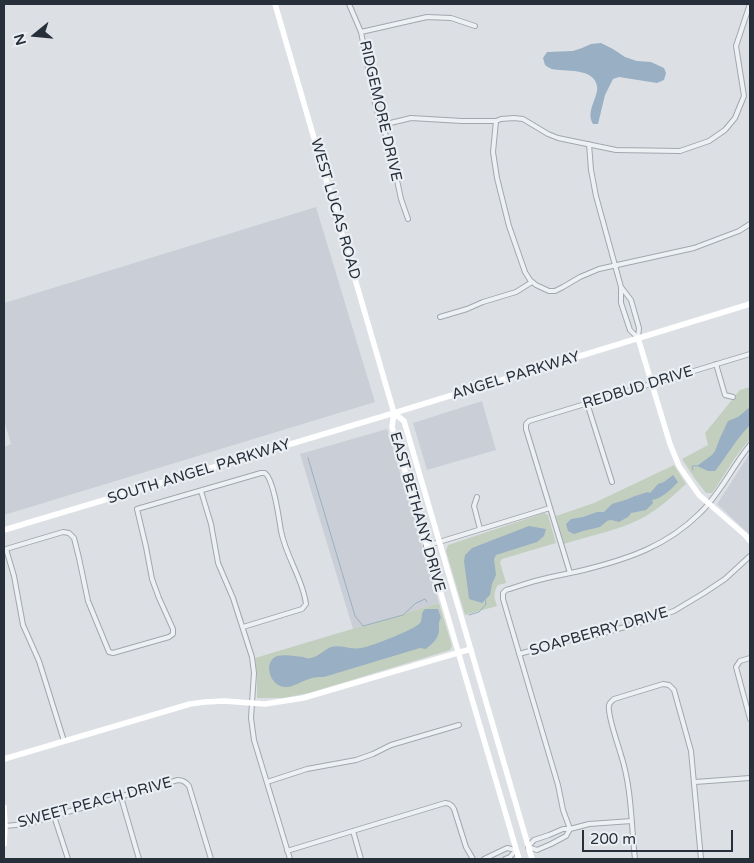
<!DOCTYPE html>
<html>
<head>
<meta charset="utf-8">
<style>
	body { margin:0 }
	#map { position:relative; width:754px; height:863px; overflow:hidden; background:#dce0e5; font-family:"Varela Round",sans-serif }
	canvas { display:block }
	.frame { position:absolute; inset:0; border:5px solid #272f3b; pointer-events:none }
	.north { position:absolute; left:10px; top:10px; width:50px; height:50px; -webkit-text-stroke:4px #ebeff3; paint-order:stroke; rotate:253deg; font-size:14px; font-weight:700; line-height:20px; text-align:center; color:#272f3b }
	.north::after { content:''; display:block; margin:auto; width:18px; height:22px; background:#272f3b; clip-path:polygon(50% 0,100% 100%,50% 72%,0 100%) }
	.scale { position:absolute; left:582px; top:830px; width:151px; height:22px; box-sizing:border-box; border:2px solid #272f3b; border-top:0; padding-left:6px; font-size:15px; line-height:18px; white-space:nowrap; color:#272f3b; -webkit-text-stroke:4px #ebeff3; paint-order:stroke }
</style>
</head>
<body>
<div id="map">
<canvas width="754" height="863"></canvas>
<div class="frame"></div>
<div class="north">N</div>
<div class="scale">200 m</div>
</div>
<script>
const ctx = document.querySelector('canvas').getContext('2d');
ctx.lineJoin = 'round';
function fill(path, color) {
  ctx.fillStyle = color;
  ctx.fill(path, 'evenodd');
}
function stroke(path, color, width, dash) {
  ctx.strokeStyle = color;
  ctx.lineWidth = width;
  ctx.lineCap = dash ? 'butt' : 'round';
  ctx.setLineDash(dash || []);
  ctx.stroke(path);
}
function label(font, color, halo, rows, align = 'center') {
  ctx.font = font + ' "Varela Round",sans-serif';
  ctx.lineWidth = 4.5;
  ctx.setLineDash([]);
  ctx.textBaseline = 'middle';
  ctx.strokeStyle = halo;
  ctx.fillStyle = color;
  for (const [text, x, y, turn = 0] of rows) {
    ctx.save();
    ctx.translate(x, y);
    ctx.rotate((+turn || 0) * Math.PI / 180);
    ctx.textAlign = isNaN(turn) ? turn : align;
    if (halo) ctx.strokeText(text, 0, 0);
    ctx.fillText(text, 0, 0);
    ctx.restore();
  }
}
fill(new Path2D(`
	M316,207L375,402L4,515V447L11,444L4,420V303Z
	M482,401L496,450L427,470L413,423Z
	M387,429L439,603L353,629L300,454Z
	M750,453V535L717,504Z`), '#cacfd7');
fill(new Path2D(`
	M750,387V439C735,455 725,475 712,493H706L695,479L682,459L708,445L705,433L740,390Z
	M674,465L686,484C673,496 661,507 646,516C624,529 589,536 564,544L556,516L594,503Z
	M544,513L548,515L556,543L502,559L500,562L506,583L498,585C493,593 494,597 497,606L465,615L446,551L448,545Z
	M439,603L452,646L450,650L309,693L283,698H257V674L255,658Z`), '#c3cfbe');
fill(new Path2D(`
	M601,43L613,49L625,57L637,61L651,62L664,68L666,73L664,80L657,83L619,77L613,79L605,95L598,124H593C585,111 599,97 597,86C594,67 563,72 552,69C551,69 546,66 545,65L543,58L547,52L573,51L582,48L591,44Z
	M750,407V425C736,439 727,456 715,471H708L697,466L712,455L715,451L720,438L728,421L738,417Z
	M673,475L678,482C670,490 663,498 652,500L653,503L646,510L631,513L628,517L619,522L611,520L607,521L600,527L583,531L574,534L568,531L566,524L571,519L583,517L597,512H604L612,504L628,499L635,496L648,492L650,493L658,484L664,482Z
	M529,526L546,529L544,536L537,542L496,555L494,559L496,575L492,584L490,595L482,603L469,599L464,561L465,555L472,548Z
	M425,609H438L441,618C438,622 439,626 439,631C438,639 432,644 426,649L420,648L324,677C319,677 314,677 309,679C302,681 295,686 288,687C270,689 262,662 277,656C285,654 296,656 303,657C306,658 308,659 311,658C318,657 324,650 331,647C341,644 351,650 361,648C370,647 416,629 420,623C423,618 420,614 425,609Z`), '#99afc4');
stroke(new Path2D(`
	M308,458L355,616L363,626L403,615L416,603L425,599L427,602
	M693,470L692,466H697
	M469,615L479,612L486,604L485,599`), '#99afc4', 1);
const street = new Path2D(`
	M349,4L361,32L376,108L390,147L401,199L408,219
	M361,32L427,17L451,18L475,26
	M496,121L493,152L497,178L509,226L525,272L530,280L536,285L549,291H555L563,287L580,277L599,269L694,248L739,231L750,224
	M382,125L411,118L462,121H496L501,119L514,118L523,119L548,134L558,138L616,150L680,151L709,141L725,130L735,118L744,96L736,46L750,4
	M589,144L591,170L596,196L621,287
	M621,287L631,300L639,328L638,338L630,330L621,303Z
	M440,317L467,309L483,302L516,292L532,282
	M716,364L725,395L733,397
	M587,403L612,482
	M201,491L211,524L218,563L233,598L252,657L254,673L251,718L254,740L290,859
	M477,497L474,506L480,529
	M426,546L550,508
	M570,573L526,429V424L529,421L750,354
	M519,654L569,640L597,635L642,622L674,611L704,593L725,579L750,556
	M750,658L740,661L736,667L750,719
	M64,741L39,661L23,625L14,576L6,549L63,532L69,533L74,538L79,558L88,601L109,652L113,653L169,637L173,634V629L159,598L152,579L146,547L137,509L261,473H265C274,480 279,519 281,531C286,557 303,579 306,604L302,609L243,627
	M267,782L307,769L356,760L373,754L391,745L459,725
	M695,782L750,778
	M121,797L139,859
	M54,816L68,859
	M5,826L26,824L178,780C183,780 186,782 189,786L211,859
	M570,829L563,810L558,785L503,599V593L506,590C519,586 533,581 547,578C559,575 572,573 584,570C628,559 667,546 700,513C720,494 732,467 750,445
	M570,829L566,836L551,844L537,850L528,847L534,840L549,835L563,829H570L589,824L632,821
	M353,831L361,859
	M287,851L445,803C449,803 452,805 454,809L466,847L473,859
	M484,859L507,848L516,850L510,857L505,859
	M635,859C631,824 632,789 621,755C618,744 607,715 609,705C610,702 611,702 614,699L663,684L669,685L674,690L691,751L701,859`);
stroke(street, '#a2a7af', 6);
stroke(street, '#eef1f4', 4);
stroke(new Path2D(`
	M275,4L394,413L392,427L519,859
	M638,338L670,444L679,466L699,495L745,535L750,541
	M394,413L404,421L532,859
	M4,530L394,413L750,304
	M4,759L190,704L205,702L224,701L265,704L303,698L471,649
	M4,807L5,826L4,844`), '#fff', 5.5);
label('15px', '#272f3b', '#ebeff3', [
	["RIDGEMORE DRIVE",380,111,77],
	["WEST LUCAS ROAD",335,209,74],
	["ANGEL PARKWAY",516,376,-17],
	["REDBUD DRIVE",638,388,-17],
	["SOUTH ANGEL PARKWAY",199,472,-17],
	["EAST BETHANY DRIVE",417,512,74],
	["SOAPBERRY DRIVE",599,632,-16],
	["SWEET PEACH DRIVE",95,803,-15]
]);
</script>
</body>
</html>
